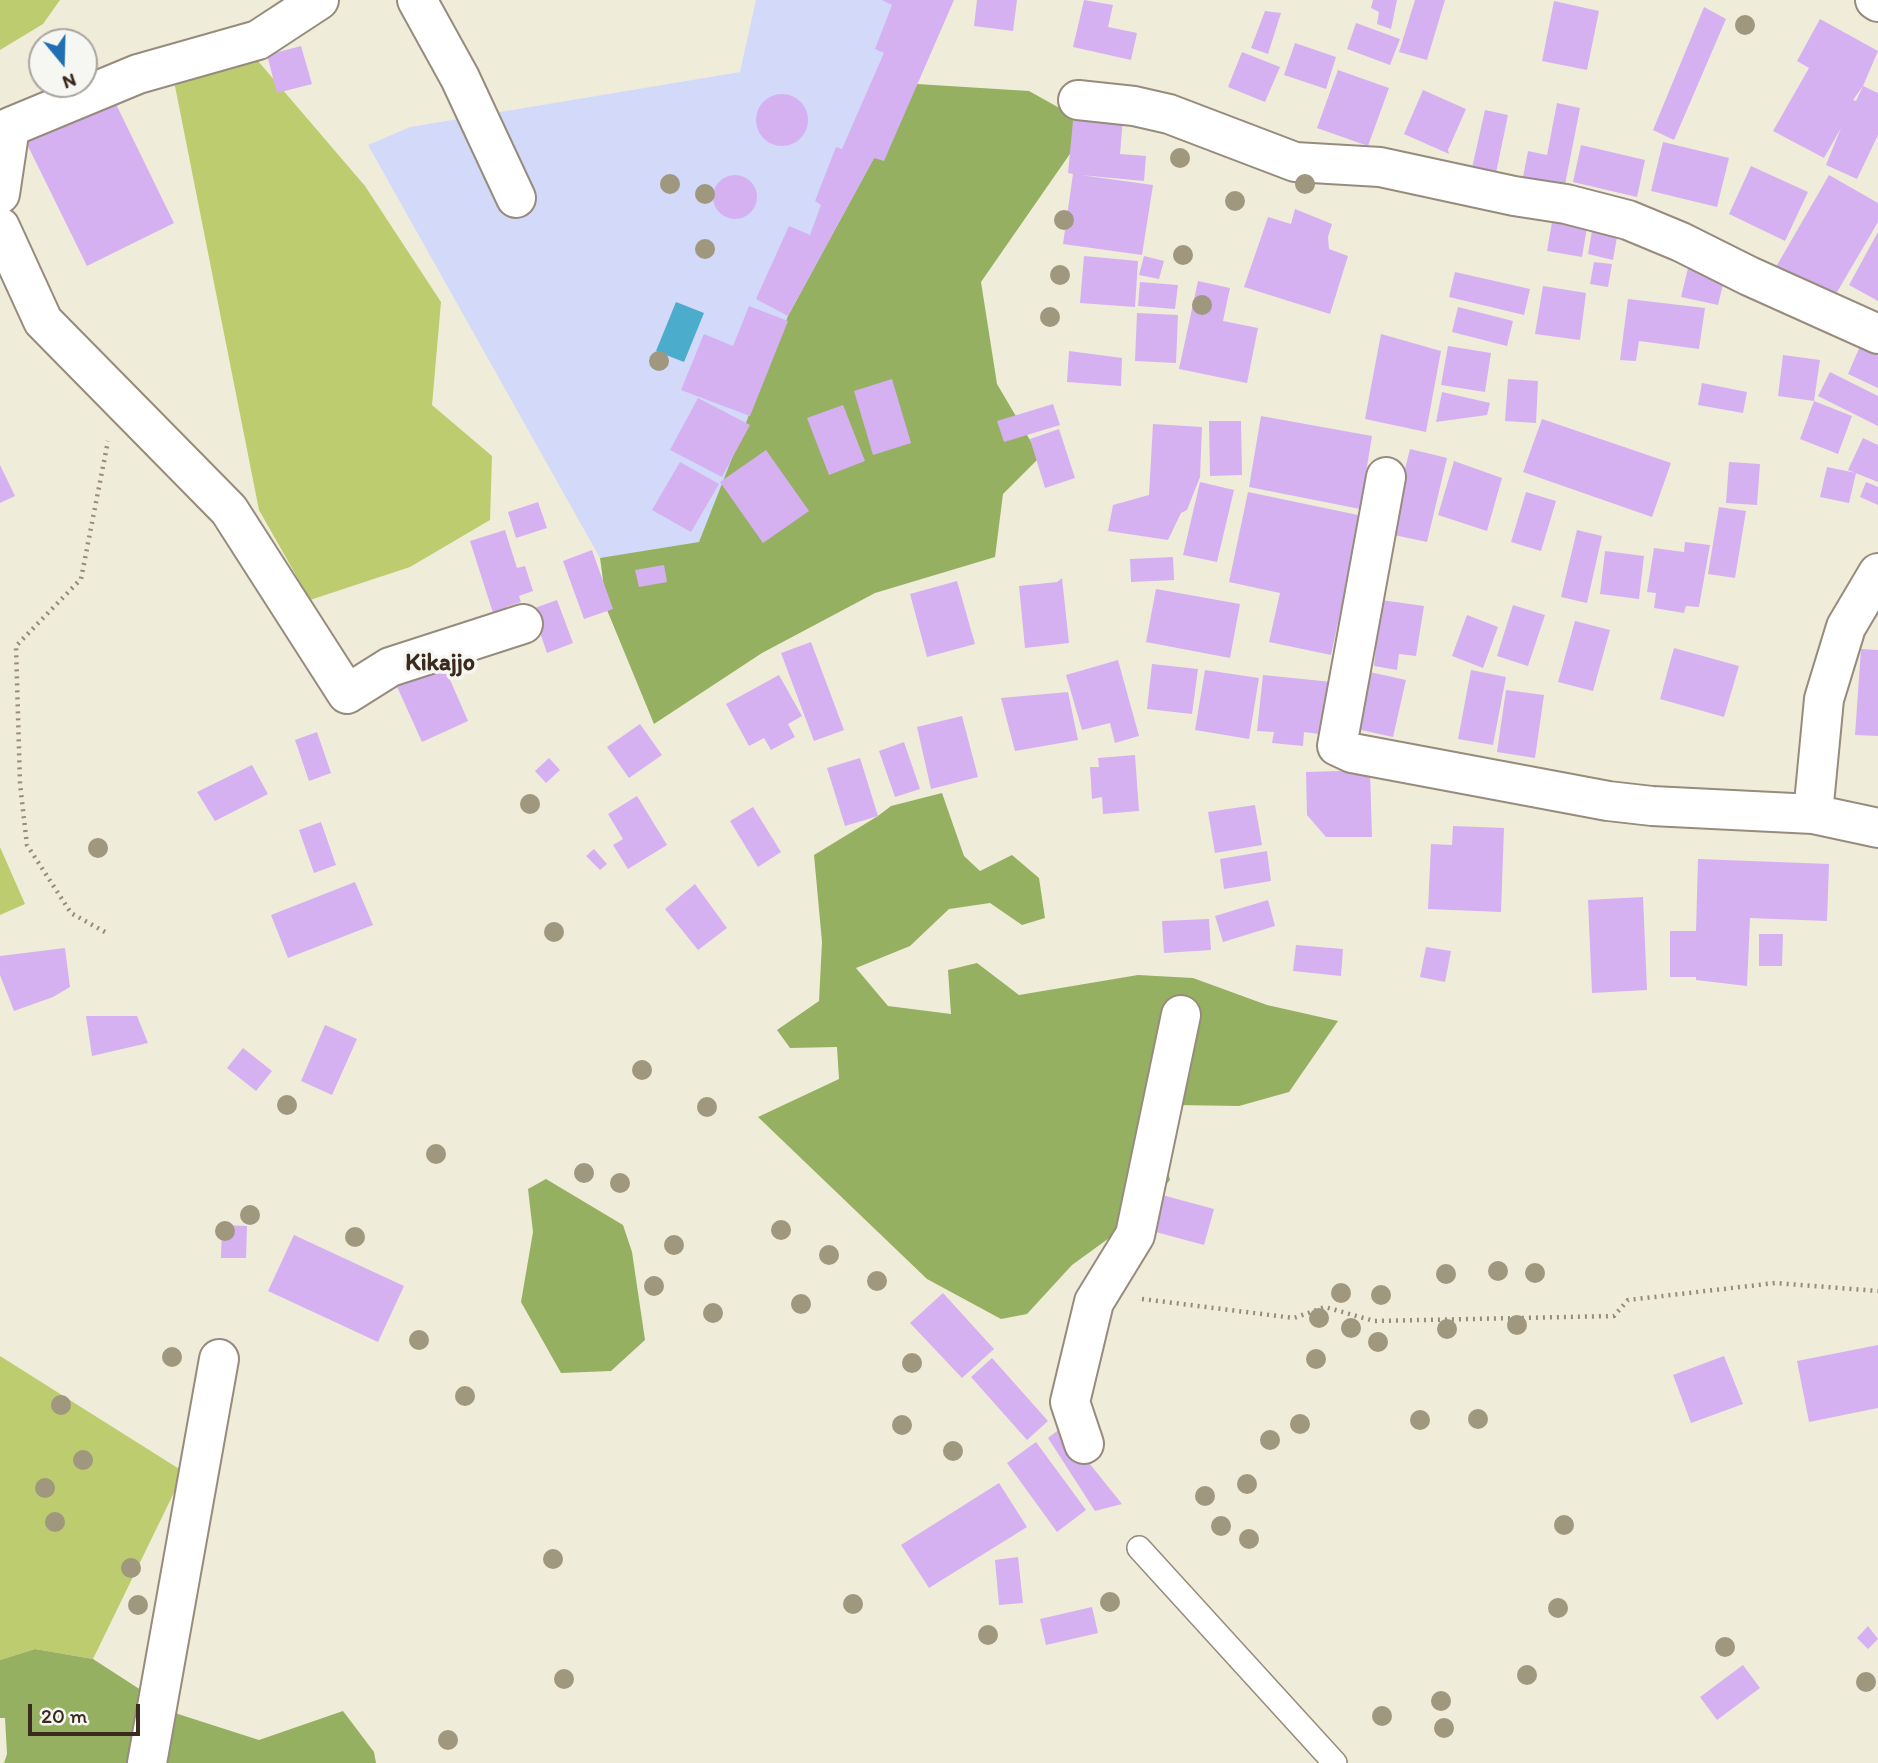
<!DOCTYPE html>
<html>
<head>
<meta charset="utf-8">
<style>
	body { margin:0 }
	#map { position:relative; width:1878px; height:1763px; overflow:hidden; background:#f0ecda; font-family:Itim,sans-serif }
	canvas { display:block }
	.north { position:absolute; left:28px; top:28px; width:70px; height:70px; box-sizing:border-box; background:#f6f6f2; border:2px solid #aba49d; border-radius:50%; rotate:161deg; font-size:19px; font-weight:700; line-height:28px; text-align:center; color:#3b2a1e }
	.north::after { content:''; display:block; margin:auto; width:24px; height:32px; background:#1f6fb2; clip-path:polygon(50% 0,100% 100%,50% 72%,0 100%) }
	.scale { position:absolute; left:28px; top:1704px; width:112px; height:32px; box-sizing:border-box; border:4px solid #3b2a1e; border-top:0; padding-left:9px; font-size:21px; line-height:24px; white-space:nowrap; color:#3b2a1e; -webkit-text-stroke:5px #f6f6f2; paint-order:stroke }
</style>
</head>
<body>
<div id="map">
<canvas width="1878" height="1763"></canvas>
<div class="north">N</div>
<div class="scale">20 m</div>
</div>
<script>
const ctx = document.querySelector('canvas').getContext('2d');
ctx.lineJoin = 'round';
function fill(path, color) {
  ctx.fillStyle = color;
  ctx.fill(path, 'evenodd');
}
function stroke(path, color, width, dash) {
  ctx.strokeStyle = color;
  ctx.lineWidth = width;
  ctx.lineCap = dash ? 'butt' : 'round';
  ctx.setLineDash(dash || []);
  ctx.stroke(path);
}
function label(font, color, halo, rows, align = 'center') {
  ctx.font = font + ' Itim,sans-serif';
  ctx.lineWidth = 7;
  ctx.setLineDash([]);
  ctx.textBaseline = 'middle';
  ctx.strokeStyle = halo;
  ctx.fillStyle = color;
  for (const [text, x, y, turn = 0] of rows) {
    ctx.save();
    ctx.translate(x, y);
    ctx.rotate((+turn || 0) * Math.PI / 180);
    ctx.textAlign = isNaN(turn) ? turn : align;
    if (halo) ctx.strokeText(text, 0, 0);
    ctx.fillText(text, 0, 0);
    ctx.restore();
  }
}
fill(new Path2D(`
	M756,0H937L722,549L600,558L368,145L410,127L740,72Z`), '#d2d9f9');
fill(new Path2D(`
	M0,0H60L43,24L0,50Z
	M252,54L365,186L441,302L432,405L492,456L490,520L410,567L310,600L259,510L174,81Z
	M0,847L25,904L0,915Z
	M0,1356L184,1472L93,1659L35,1649L0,1660Z`), '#bdcc6e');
fill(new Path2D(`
	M917,84L1029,91L1090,125L981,282L997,384L1040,457L1003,494L995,557L875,593L762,653L654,724L607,610L600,558L699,542L788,316L874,158Z
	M942,793L964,856L980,871L1012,855L1039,878L1045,918L1022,925L990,903L949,909L910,946L856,968L888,1006L951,1014L948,970L977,963L1019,995L1138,975L1193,978L1267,1005L1338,1021L1289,1092L1239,1106L1176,1105L1163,1154L1170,1180L1134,1220L1072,1265L1027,1314L1001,1319L927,1279L758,1117L839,1079L837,1047L790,1048L777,1030L819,1001L822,942L814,855L878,816L891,806Z
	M546,1179L623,1225L632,1252L645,1340L611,1371L561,1373L521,1302L533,1232L528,1189Z
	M35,1649L93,1659L178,1714L259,1740L343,1711L374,1752L376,1763H4L7,1754L5,1718H0V1660Z`), '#96b061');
fill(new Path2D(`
	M676,302L704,313L684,362L656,351Z`), '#4caccb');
fill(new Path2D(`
	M882,0H954L884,161L874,158L788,316L756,299L789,226L810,235L821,205L815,201L836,147L842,149L884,53L875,49L892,5Z
	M977,0H1017L1013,31L974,26Z
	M1084,0L1113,5L1108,27L1137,33L1131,60L1073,47Z
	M1373,0H1397L1391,29L1377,24L1379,12L1371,8Z
	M1415,0H1445L1427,60L1399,52Z
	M1554,1L1599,11L1587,70L1542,61Z
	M1704,7L1726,19L1674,140L1653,130Z
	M1265,11L1281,13L1268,54L1251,48Z
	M1820,19L1878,51L1863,86L1853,100L1856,101L1863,86L1878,93V135L1857,179L1826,165L1841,128L1824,158L1773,131L1809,68L1797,61Z
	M1356,23L1400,39L1390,65L1347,49Z
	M1295,43L1336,57L1326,89L1284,75Z
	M301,46L312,84L277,93L267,55Z
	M1242,52L1280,67L1265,102L1228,87Z
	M1338,70L1389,88L1368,146L1317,128Z
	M1076,90L1125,95L1120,154L1146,156L1144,181L1080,175L1153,185L1142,255L1063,244L1073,174L1068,173Z
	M1423,90L1466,109L1448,150L1449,154L1404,134Z
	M756 120a26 26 0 1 1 52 0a26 26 0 1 1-52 0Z
	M113,98L174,223L87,266L25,140Z
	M1557,103L1580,108L1565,185L1523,177L1528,151L1547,155Z
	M1485,110L1508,115L1496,173L1472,168Z
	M1663,142L1729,158L1717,207L1651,191Z
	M1581,145L1645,160L1637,197L1573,182Z
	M1751,166L1808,192L1785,241L1729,214Z
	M713 197a22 22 0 1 1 44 0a22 22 0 1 1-44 0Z
	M1829,175L1878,203V222L1833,299L1776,267Z
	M1295,209L1332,224L1328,237L1329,249L1348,256L1330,314L1244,287L1268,217L1291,224Z
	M1554,210L1589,216L1582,257L1547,251Z
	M1593,225L1618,231L1613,260L1588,254Z
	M1878,232V301L1849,285Z
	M1084,256L1138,261L1135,307L1080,303Z
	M1144,256L1164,261L1159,279L1139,275Z
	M1594,262L1612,264L1608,287L1590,284Z
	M1688,268L1725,276L1718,305L1681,297Z
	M1455,272L1530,289L1524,315L1449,297Z
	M1198,281L1230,288L1223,321L1258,328L1247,383L1179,369Z
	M1140,282L1178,285L1175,309L1138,306Z
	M1543,286L1586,293L1580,340L1535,334Z
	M1628,299L1705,308L1699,349L1639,341L1636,361L1620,360Z
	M749,306L788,321L750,416L681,390L704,334L733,346Z
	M1458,307L1513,321L1507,346L1452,332Z
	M1137,313L1178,315L1176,363L1135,361Z
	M1381,334L1441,351L1426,432L1365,419Z
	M1861,344L1878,352V388L1848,374Z
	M1448,346L1491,353L1485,392L1441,385Z
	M1069,351L1122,358L1121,386L1067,382Z
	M1783,355L1820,360L1814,401L1778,396Z
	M1830,372L1878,396V426L1818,396Z
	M892,379L911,443L873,455L854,391Z
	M1508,379L1538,381L1536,423L1505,421Z
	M1702,383L1747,392L1743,413L1698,405Z
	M1442,392L1490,403L1487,415L1436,422Z
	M698,398L750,425L722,477L670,450Z
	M1814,401L1852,416L1838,454L1800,439Z
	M1053,404L1060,425L1004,442L997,421Z
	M843,405L865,461L829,475L807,418Z
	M1261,416L1372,436L1360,509L1249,487Z
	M1542,419L1671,463L1652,517L1523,472Z
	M1209,421H1241L1242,475L1210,476Z
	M1153,424L1202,427L1200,477L1187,510L1181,513L1168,540L1108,531L1113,505L1149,495Z
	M1059,429L1075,478L1045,488L1030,439Z
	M1863,438L1878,445V482L1848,470Z
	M1410,449L1447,458L1427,542L1389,534Z
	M766,450L809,511L763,543L720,482Z
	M1454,461L1502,478L1487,531L1438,515Z
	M680,462L719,484L691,532L652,510Z
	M1729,462L1760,464L1757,505L1726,503Z
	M0,465L15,496L0,503Z
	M1827,467L1856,473L1849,503L1820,497Z
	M1200,482L1234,490L1217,562L1183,555Z
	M1866,482L1878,487V505L1860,497Z
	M1248,492L1358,515L1360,521L1331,655L1269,642L1280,593L1229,582Z
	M1526,492L1556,501L1541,551L1511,542Z
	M538,502L547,528L516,538L508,512Z
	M1719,507L1746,511L1735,578L1708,574Z
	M505,530L517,568L525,566L533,591L519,596L521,602L506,607L510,619L494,616L470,541Z
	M1577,530L1602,536L1587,603L1561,597Z
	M1685,542L1710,545L1699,607L1686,606L1684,613L1654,608L1656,593L1647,592L1654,548L1684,552Z
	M592,550L613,609L584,619L563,561Z
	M1605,551L1644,556L1639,599L1600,594Z
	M1173,557L1174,580L1131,582L1130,559Z
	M664,565L667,582L639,587L635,570Z
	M1062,578L1069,643L1025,648L1019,586L1057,582Z
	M957,581L975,644L927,657L910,594Z
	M1156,589L1240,604L1230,658L1146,642Z
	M1374,599L1424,606L1416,656L1399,654L1397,670L1374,666L1376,647L1368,641Z
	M557,600L573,643L547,653L532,609Z
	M1513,605L1545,615L1528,666L1497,656Z
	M1467,615L1498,627L1483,668L1452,656Z
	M1575,621L1610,630L1593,691L1558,682Z
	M811,642L844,730L814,741L781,653Z
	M1674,648L1739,666L1724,717L1660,699Z
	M1861,649L1878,650V736L1855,735Z
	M441,659L468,721L422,742L394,680Z
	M1118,660L1139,736L1115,743L1110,723L1082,730L1066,675Z
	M1152,664L1198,669L1192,714L1147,709Z
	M1205,670L1259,678L1249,739L1195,730Z
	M1471,670L1506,677L1493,745L1458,739Z
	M1365,671L1406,680L1393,737L1352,728Z
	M779,675L802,716L788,724L795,737L771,750L764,738L749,746L726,704Z
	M1263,675L1332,682L1326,735L1304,732L1303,746L1272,743L1274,732L1257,731Z
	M1506,690L1544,695L1535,758L1497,752Z
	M1068,692L1078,740L1015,751L1001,698Z
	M962,716L978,777L931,789L917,727Z
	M640,724L662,755L629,778L607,747Z
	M317,732L331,773L309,781L295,740Z
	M904,742L920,789L895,797L879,751Z
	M1135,755L1139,811L1103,814L1102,797L1092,799L1090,767H1099L1098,758Z
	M549,758L560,770L546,783L535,771Z
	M860,758L878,816L845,826L827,768Z
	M252,765L268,794L215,821L197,792Z
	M1370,770L1372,837H1326L1307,815L1306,772Z
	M637,796L667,845L628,869L613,845L623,839L608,814Z
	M1255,805L1262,845L1215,853L1208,812Z
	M753,807L781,852L758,867L730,821Z
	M321,822L336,865L314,873L299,830Z
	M1453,826L1504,828L1501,912L1428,909L1431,844L1452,845Z
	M594,849L607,864L600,870L586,856Z
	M1267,851L1271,881L1224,889L1220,859Z
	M1698,859L1829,864L1827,921L1750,918L1747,986L1696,980V977H1670V931H1696Z
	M355,882L373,925L288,958L271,915Z
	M695,884L727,928L698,950L665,909Z
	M1643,897L1647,990L1592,993L1588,900Z
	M1268,900L1275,926L1223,942L1215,916Z
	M1209,919L1211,950L1164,953L1162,921Z
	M1759,934H1783L1782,966H1759Z
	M1296,945L1343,949L1341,976L1293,971Z
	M1426,947L1451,951L1445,982L1420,977Z
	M65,948L70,987L53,997L14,1011L0,975V956Z
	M86,1016H137L148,1043L92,1056Z
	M325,1025L357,1039L332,1095L301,1081Z
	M243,1048L272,1071L256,1091L227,1068Z
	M1151,1192L1214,1209L1204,1245L1141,1228Z
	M222,1225L247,1226L246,1258H221Z
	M294,1235L404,1286L378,1342L268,1291Z
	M943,1293L994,1349L962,1378L910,1323Z
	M1878,1345V1408L1809,1422L1797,1361Z
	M1724,1356L1743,1404L1691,1423L1673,1375Z
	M992,1358L1048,1421L1027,1440L971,1377Z
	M1061,1428L1122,1504L1095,1511L1048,1438Z
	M1036,1442L1086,1510L1057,1532L1007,1463Z
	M999,1483L1027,1527L929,1588L901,1545Z
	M1018,1557L1023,1603L999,1605L995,1560Z
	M1092,1607L1098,1633L1046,1645L1040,1619Z
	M1868,1626L1878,1639L1868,1649L1857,1638Z
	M1743,1665L1760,1688L1717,1720L1700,1697Z`), '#d5b1f2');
const lane = new Path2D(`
	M1139,1548L1335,1763`);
const street = new Path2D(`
	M417,0L460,78L516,198
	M1875,0L1878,2
	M1078,100L1134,106L1169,114L1295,162L1380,167L1514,196L1566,204L1628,220L1681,242L1749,276L1878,334
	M0,194L10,127L138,74L258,40L319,0
	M0,227L43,321L229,510L347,694L390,667L523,624
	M1386,477L1337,746L1352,753L1608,801L1652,806L1813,814L1878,828
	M1813,814L1824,699L1846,627L1878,573
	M1084,1444L1070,1402L1094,1302L1135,1235L1181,1015
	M147,1763L219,1359`);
stroke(lane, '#968b7c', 26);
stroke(street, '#968b7c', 42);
stroke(new Path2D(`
	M105,932L71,913L27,845L20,784L16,646L81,579L108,441
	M1142,1299L1294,1318L1325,1307L1374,1321L1614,1316L1628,1300L1775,1283L1878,1291`), '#968b7c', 4.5, [2, 5]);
stroke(lane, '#fff', 23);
stroke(street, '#fff', 38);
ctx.fillStyle = '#9f977e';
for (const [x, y] of [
	[1745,25],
	[1180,158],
	[670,184],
	[1305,184],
	[705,194],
	[1235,201],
	[1064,220],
	[705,249],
	[1183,255],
	[1060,275],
	[1202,305],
	[1050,317],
	[659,361],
	[530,804],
	[98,848],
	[554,932],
	[642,1070],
	[287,1105],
	[707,1107],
	[436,1154],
	[584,1173],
	[620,1183],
	[250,1215],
	[781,1230],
	[225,1231],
	[355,1237],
	[674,1245],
	[829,1255],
	[1498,1271],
	[1535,1273],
	[1446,1274],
	[877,1281],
	[654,1286],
	[1341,1293],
	[1381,1295],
	[801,1304],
	[713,1313],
	[1319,1318],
	[1517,1325],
	[1351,1328],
	[1447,1329],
	[419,1340],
	[1378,1342],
	[172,1357],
	[1316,1359],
	[912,1363],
	[465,1396],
	[61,1405],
	[1478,1419],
	[1420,1420],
	[1300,1424],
	[902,1425],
	[1270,1440],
	[953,1451],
	[83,1460],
	[1247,1484],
	[45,1488],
	[1205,1496],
	[55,1522],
	[1564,1525],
	[1221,1526],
	[1249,1539],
	[553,1559],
	[131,1568],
	[1110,1602],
	[853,1604],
	[138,1605],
	[1558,1608],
	[988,1635],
	[1725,1647],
	[1527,1675],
	[564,1679],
	[1866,1682],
	[1441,1701],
	[1382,1716],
	[1444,1728],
	[448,1740]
]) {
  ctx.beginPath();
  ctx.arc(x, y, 10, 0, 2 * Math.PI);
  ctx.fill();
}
label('bold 24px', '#3b2a1e', '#f6f6f2', [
	["Kikajjo",440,664]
]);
</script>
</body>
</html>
